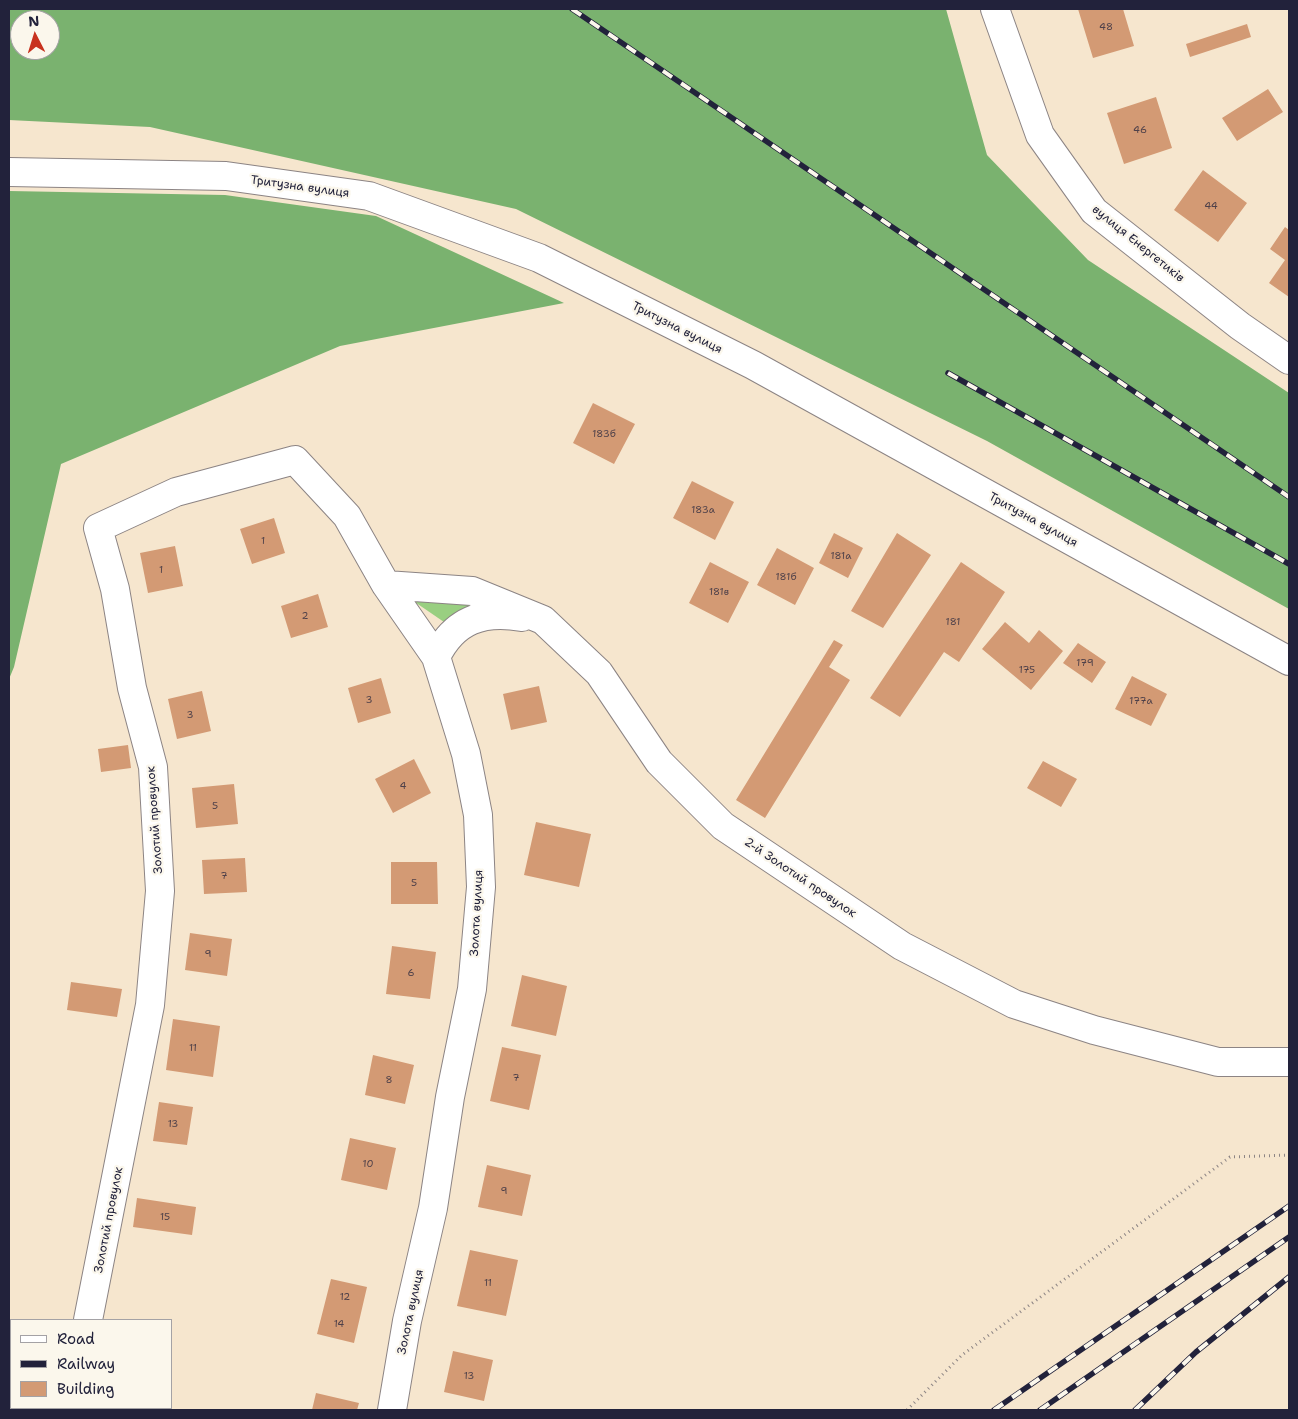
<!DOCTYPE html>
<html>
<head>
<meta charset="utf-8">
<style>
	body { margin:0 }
	#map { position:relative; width:1298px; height:1419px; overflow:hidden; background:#f6e6ce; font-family:"Shantell Sans",sans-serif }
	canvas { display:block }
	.frame { position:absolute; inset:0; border:10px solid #22223b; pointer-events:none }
	.legend { position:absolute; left:10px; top:1319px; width:162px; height:90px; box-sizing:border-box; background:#fbf7ec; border:1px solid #a4a2a5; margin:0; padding:6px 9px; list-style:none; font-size:15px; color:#22223b }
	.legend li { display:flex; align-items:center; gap:10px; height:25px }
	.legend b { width:25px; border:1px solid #a4a2a5 }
	.north { position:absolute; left:10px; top:10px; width:50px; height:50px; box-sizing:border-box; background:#fbf7ec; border:1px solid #a4a2a5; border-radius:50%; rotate:355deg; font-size:14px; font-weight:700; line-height:20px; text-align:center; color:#22223b }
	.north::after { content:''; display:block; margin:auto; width:18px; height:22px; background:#c8321e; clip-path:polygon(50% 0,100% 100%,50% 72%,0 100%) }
</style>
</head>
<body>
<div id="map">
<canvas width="1298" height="1419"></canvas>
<div class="frame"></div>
<ul class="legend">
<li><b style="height:6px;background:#fff"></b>Road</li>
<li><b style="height:6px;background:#22223b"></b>Railway</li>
<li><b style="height:14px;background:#d39a74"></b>Building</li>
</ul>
<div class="north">N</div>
</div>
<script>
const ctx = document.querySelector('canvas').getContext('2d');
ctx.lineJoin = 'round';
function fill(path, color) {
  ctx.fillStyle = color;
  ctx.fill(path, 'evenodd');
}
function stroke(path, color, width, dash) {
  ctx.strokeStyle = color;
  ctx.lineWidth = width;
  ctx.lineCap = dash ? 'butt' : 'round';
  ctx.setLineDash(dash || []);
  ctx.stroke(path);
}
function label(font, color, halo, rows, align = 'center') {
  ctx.font = font + ' "Shantell Sans",sans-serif';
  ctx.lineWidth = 4.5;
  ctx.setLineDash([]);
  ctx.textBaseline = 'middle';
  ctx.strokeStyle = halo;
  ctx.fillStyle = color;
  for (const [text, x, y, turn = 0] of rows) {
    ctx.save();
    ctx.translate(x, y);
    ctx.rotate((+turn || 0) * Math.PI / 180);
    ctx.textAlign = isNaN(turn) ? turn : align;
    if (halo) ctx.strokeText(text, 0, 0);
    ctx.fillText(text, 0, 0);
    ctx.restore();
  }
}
fill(new Path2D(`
	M406,596L492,607L444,622Z`), '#99cf81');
fill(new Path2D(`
	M9,9H946L987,155L1088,260L1289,393V609L987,441L516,209L150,127L9,120ZM20,20H50V50H20Z
	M9,191L225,195L376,216L564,303L340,346L61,464L14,667L9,679Z`), '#7ab26f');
fill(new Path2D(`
	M1078,9H1123L1134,46L1093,58Z
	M1247,24L1251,37L1190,57L1186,44Z
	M1268,89L1283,112L1237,141L1222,118Z
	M1156,97L1172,148L1124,164L1107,113Z
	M1203,170L1247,203L1218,242L1174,210Z
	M1285,227L1289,230V297L1269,283L1285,260L1270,249Z
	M593,403L635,424L614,464L573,443Z
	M692,481L734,502L715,540L673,518Z
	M274,518L285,553L252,564L240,529Z
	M834,533L863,548L848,578L819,563Z
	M897,533L931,555L883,628L851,611Z
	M175,546L183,586L148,593L140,553Z
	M777,548L814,568L795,605L757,585Z
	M710,562L749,582L728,623L689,603Z
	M961,562L1005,592L959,662L944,652L900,717L870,698Z
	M318,594L328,627L291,638L281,606Z
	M1005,622L1029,643L1039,630L1063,651L1031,690L982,649Z
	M834,640L843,645L829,667L850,680L765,818L736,800Z
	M1078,643L1106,662L1092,683L1063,663Z
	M1132,676L1167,694L1151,726L1115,709Z
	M381,678L391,713L358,723L348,688Z
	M539,686L547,722L511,730L503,694Z
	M202,691L211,731L177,739L168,699Z
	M128,745L131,768L101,772L98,749Z
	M414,759L431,793L393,813L375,779Z
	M1043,761L1077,779L1061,807L1027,788Z
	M234,784L238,824L196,828L192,788Z
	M536,822L591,834L579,887L524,875Z
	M245,858L247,892L204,894L202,860Z
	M391,862H437L438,904H391Z
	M190,933L232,939L227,976L185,970Z
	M392,946L436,952L430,999L386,994Z
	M522,975L567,986L556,1036L511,1026Z
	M71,982L122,989L117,1017L67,1010Z
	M173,1019L220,1026L213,1077L166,1070Z
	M502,1047L541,1055L529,1110L490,1101Z
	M373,1055L414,1065L405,1104L365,1095Z
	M159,1102L193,1107L187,1145L153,1141Z
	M350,1138L396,1148L387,1190L341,1180Z
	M487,1165L531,1175L522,1216L478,1207Z
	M137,1198L196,1207L192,1235L133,1227Z
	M470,1250L518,1260L506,1316L457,1306Z
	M331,1279L367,1287L354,1343L317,1334Z
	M453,1351L493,1360L484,1401L444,1392Z
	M316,1393L359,1403L357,1410H312Z
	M100,1408H141L140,1410H100Z`), '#d39a74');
const minor = new Path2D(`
	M995,9L1040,135L1094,211L1240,326L1289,360
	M9,172L226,176L369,196L539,258L753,365L1289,661
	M386,585L472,591L543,620L599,673L659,762L723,826L902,946L1014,1004L1094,1030L1218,1062H1289
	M436,657C454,620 483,610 522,617
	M88,1320L150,1005L160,891L153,767L132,688L115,589L98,528L176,492L295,460L347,516L386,585L436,657L466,754L478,815L481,887L472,989L450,1097L433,1208L407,1321L392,1410
	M70,1410V1408`);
stroke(minor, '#8c8484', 30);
stroke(new Path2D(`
	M907,1410L962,1355L1230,1157L1289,1155`), '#8c8484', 3, [1, 4]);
stroke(minor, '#fff', 28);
const rail = new Path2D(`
	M572,9L1289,497
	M948,373L1289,564
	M994,1410L1289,1206
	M1040,1410L1289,1237
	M1135,1410L1196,1352L1289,1277`);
stroke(rail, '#22223b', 5.5);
stroke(rail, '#fbf7ec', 4, [11]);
label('10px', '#4e4049', null, [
	["48",1106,27],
	["46",1140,130],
	["44",1211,206],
	["183б",604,434],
	["183а",703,510],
	["1",263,541],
	["181а",841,556],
	["1",161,570],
	["181б",786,577],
	["181в",719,592],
	["2",305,616],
	["181",953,622],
	["179",1085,663],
	["175",1027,670],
	["3",369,700],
	["177а",1141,701],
	["3",190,715],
	["4",403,786],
	["5",215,806],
	["7",224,876],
	["5",414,883],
	["9",208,954],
	["6",411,973],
	["11",193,1048],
	["7",516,1078],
	["8",389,1080],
	["13",173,1124],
	["10",368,1164],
	["9",504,1191],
	["15",165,1217],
	["11",488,1283],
	["12",345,1297],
	["14",339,1324],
	["13",469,1376]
]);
label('12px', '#22223b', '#fbf7ec', [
	["Тритузна вулиця",300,187,8],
	["вулиця Енергетиків",1138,244,39],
	["Тритузна вулиця",677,328,27],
	["Тритузна вулиця",1033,520,29],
	["Золотий провулок",155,820,-94],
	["2-й Золотий провулок",800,878,34],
	["Золота вулиця",477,913,-87],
	["Золотий провулок",109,1220,-79],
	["Золота вулиця",411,1312,-78]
]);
</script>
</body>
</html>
